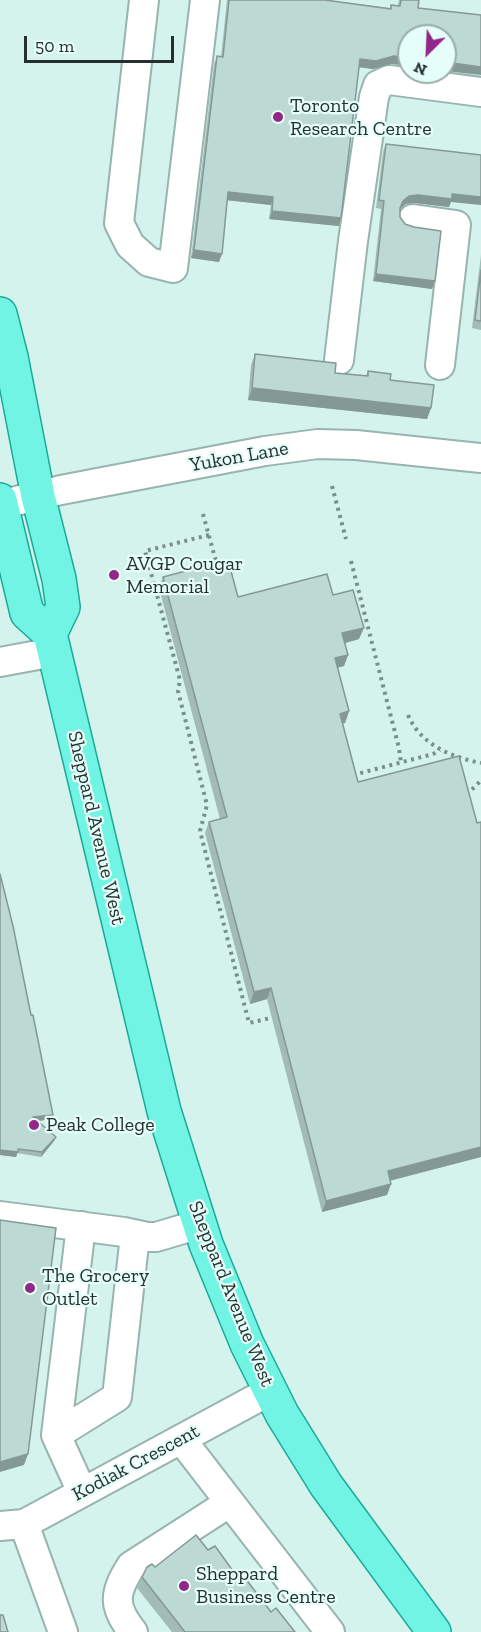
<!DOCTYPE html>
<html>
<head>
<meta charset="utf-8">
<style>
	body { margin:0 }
	#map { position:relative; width:481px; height:1632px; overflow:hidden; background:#d4f3ec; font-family:"Zilla Slab",serif }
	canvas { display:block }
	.north { position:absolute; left:397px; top:24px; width:60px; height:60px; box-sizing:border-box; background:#e6fef9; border:2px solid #99aca8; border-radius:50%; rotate:204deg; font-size:16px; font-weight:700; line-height:24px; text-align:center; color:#26312f }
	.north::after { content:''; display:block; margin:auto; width:21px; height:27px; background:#92278a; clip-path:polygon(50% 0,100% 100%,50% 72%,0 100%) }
	.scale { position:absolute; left:24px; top:36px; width:150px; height:27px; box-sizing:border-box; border:3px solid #26312f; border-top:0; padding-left:8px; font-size:18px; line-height:21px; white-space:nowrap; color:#26312f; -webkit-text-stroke:4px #e6fef9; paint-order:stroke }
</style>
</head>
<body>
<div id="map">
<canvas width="481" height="1632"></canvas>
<div class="north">N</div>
<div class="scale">50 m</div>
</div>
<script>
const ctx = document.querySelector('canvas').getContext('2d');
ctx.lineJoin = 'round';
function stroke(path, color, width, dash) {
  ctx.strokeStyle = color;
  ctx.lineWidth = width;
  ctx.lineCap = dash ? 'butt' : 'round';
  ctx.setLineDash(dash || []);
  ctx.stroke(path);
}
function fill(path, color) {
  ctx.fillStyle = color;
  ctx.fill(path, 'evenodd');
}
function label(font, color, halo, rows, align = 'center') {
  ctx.font = font + ' "Zilla Slab",serif';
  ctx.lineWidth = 4.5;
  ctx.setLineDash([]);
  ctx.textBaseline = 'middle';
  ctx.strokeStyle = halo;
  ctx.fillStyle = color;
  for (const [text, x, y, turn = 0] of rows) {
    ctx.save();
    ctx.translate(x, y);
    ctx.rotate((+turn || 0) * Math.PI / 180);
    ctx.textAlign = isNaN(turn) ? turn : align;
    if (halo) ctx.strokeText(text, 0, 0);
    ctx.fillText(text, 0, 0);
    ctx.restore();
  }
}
const minor = new Path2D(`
	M144,0L119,223L130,245L149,262L173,268L205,0
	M413,219L456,225L440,365
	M339,360L353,241L374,97L378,85L389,80L481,92
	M0,505L61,490L265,451L318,444L356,445L481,458
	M0,662L54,652
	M0,1216L124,1232L147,1237H156L200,1224
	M81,1226L56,1435L82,1492
	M56,1435L117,1397L135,1235
	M181,1439L330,1632
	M24,1524L63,1632
	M0,1526L24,1524L270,1391
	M133,1632C112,1606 114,1593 131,1566L229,1503`);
const major = new Path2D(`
	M0,314L11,357L38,496L59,579L63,607L50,634
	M0,500L27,613L50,634L164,1111L206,1244L247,1344L282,1414L326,1485L434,1632`);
stroke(minor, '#97b4ae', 32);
stroke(major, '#1aab9a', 36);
stroke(new Path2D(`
	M332,486L346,539
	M203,514L217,565
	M209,535L145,551L180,680L178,691L207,805L200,831L249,1023L275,1017
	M351,561L399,748L401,763
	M408,715C421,745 451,757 481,763
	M353,775L433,754L440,750
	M466,794L476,786L481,780`), '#7a8f8b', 4, [3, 4.5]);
stroke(minor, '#fff', 28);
stroke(major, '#72f4e5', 33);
fill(new Path2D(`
	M227,0H325L390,8L391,5H398L399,0H419L391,64L373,69L359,67L339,226L269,219L271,205L227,200L219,262L191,258L214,64L217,56L221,57Z
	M386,144L451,202L449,207L415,203L406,204L400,209V217L435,281L432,289L373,281L381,209L376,208L383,152Z
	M481,255V330L472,328Z
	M255,354L335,373L366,376L368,371L390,380L431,408L427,419L248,400L251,365Z
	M163,577L238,597L333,595L359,639L345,643L348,655L344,666L337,668L349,711L345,723H343L358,782L477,823L481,822V1157L390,1181L391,1184L387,1195L322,1212L267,999L250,1004L205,833L209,822L220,819L159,588Z
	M0,874L52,1119L37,1121L56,1137L54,1141L41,1157L17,1153L16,1157L0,1155Z
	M208,1550L271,1612L295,1632H172L137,1588L142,1577L155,1567Z`), '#a2bbb5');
fill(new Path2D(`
	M394,56L409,58V66L391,64L373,69L357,67L360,59Z
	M445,62L481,67V75L445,71Z
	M228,192L273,197L271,205L225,200Z
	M452,194L481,197V205L451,202L449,207L415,203L406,204L400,209L403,201L409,196L418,195Z
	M272,211L341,218L339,226L269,219Z
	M194,250L222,254L219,262L191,258Z
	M376,274L435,281L432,289L373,281Z
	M252,388L431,408L427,419L248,400Z
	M364,628L359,639L338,645L342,633Z
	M348,655L344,666L331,669L335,658Z
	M349,711L345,723L336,725L340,714Z
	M271,988L267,999L250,1004L254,992Z
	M53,1115L52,1119L31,1122L33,1117Z
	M56,1137L54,1141L41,1157L42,1152Z
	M481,1147V1157L384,1182L388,1171Z
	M0,1150L18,1152L16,1157L0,1155Z
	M391,1184L387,1195L322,1212L326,1201Z
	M28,1454L24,1465L0,1472V1462Z`), '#849894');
const building = new Path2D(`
	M229,0H325L391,9V5L400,6L401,0H419L418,8L481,15V67L445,62V36H409V58L394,56L376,61L360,59L341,218L272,211L273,197L228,192L222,254L194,250L217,56L223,57Z
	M386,144L481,155V197L452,194V199L418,195L409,196L403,201L400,208V217L405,224L414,227L441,231L435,281L376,274L384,201L379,200Z
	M481,270V321L475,320Z
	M255,354L335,363H336L335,373L368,376V371L391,374L390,380L434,385L431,408L252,388Z
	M228,560L238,597L327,574L333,595L353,590L364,628L342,633L348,655L335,658L349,711L340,714L358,782L459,756L477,823L481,822V1147L388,1171L391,1184L326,1201L271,988L254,992L209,822L227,817L163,577Z
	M0,874L13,926L31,1015H33L53,1115L33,1117L56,1137L42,1152L18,1149V1152L0,1150Z
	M0,1220L56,1228L28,1454L0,1462Z
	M196,1535L208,1550L215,1546L241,1582L245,1578L271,1612L276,1608L295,1632H185L142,1577L147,1567L152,1564L155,1567Z
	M0,1615H3L8,1632H0Z`);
fill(building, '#bcd9d3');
stroke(building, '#849894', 1.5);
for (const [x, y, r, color] of [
	[278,117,6,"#92278a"],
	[114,575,6,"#92278a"],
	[34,1125,6,"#92278a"],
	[30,1288,6,"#92278a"],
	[184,1586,6,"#92278a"]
]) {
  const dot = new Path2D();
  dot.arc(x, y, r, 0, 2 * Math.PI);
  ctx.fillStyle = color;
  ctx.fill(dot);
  stroke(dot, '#e6fef9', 2);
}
label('20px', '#26312f', '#e6fef9', [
	["Toronto",290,106],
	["Research Centre",290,129],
	["AVGP Cougar",126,564],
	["Memorial",126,587],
	["Peak College",46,1125],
	["The Grocery",42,1276],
	["Outlet",42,1299],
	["Sheppard",196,1574],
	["Business Centre",196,1597]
], 'left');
label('20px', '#26312f', '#e6fef9', [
	["Yukon Lane",239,457,-10],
	["Sheppard Avenue West",96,828,77],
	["Sheppard Avenue West",231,1294,68],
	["Kodiak Crescent",136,1463,-28]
]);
</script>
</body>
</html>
